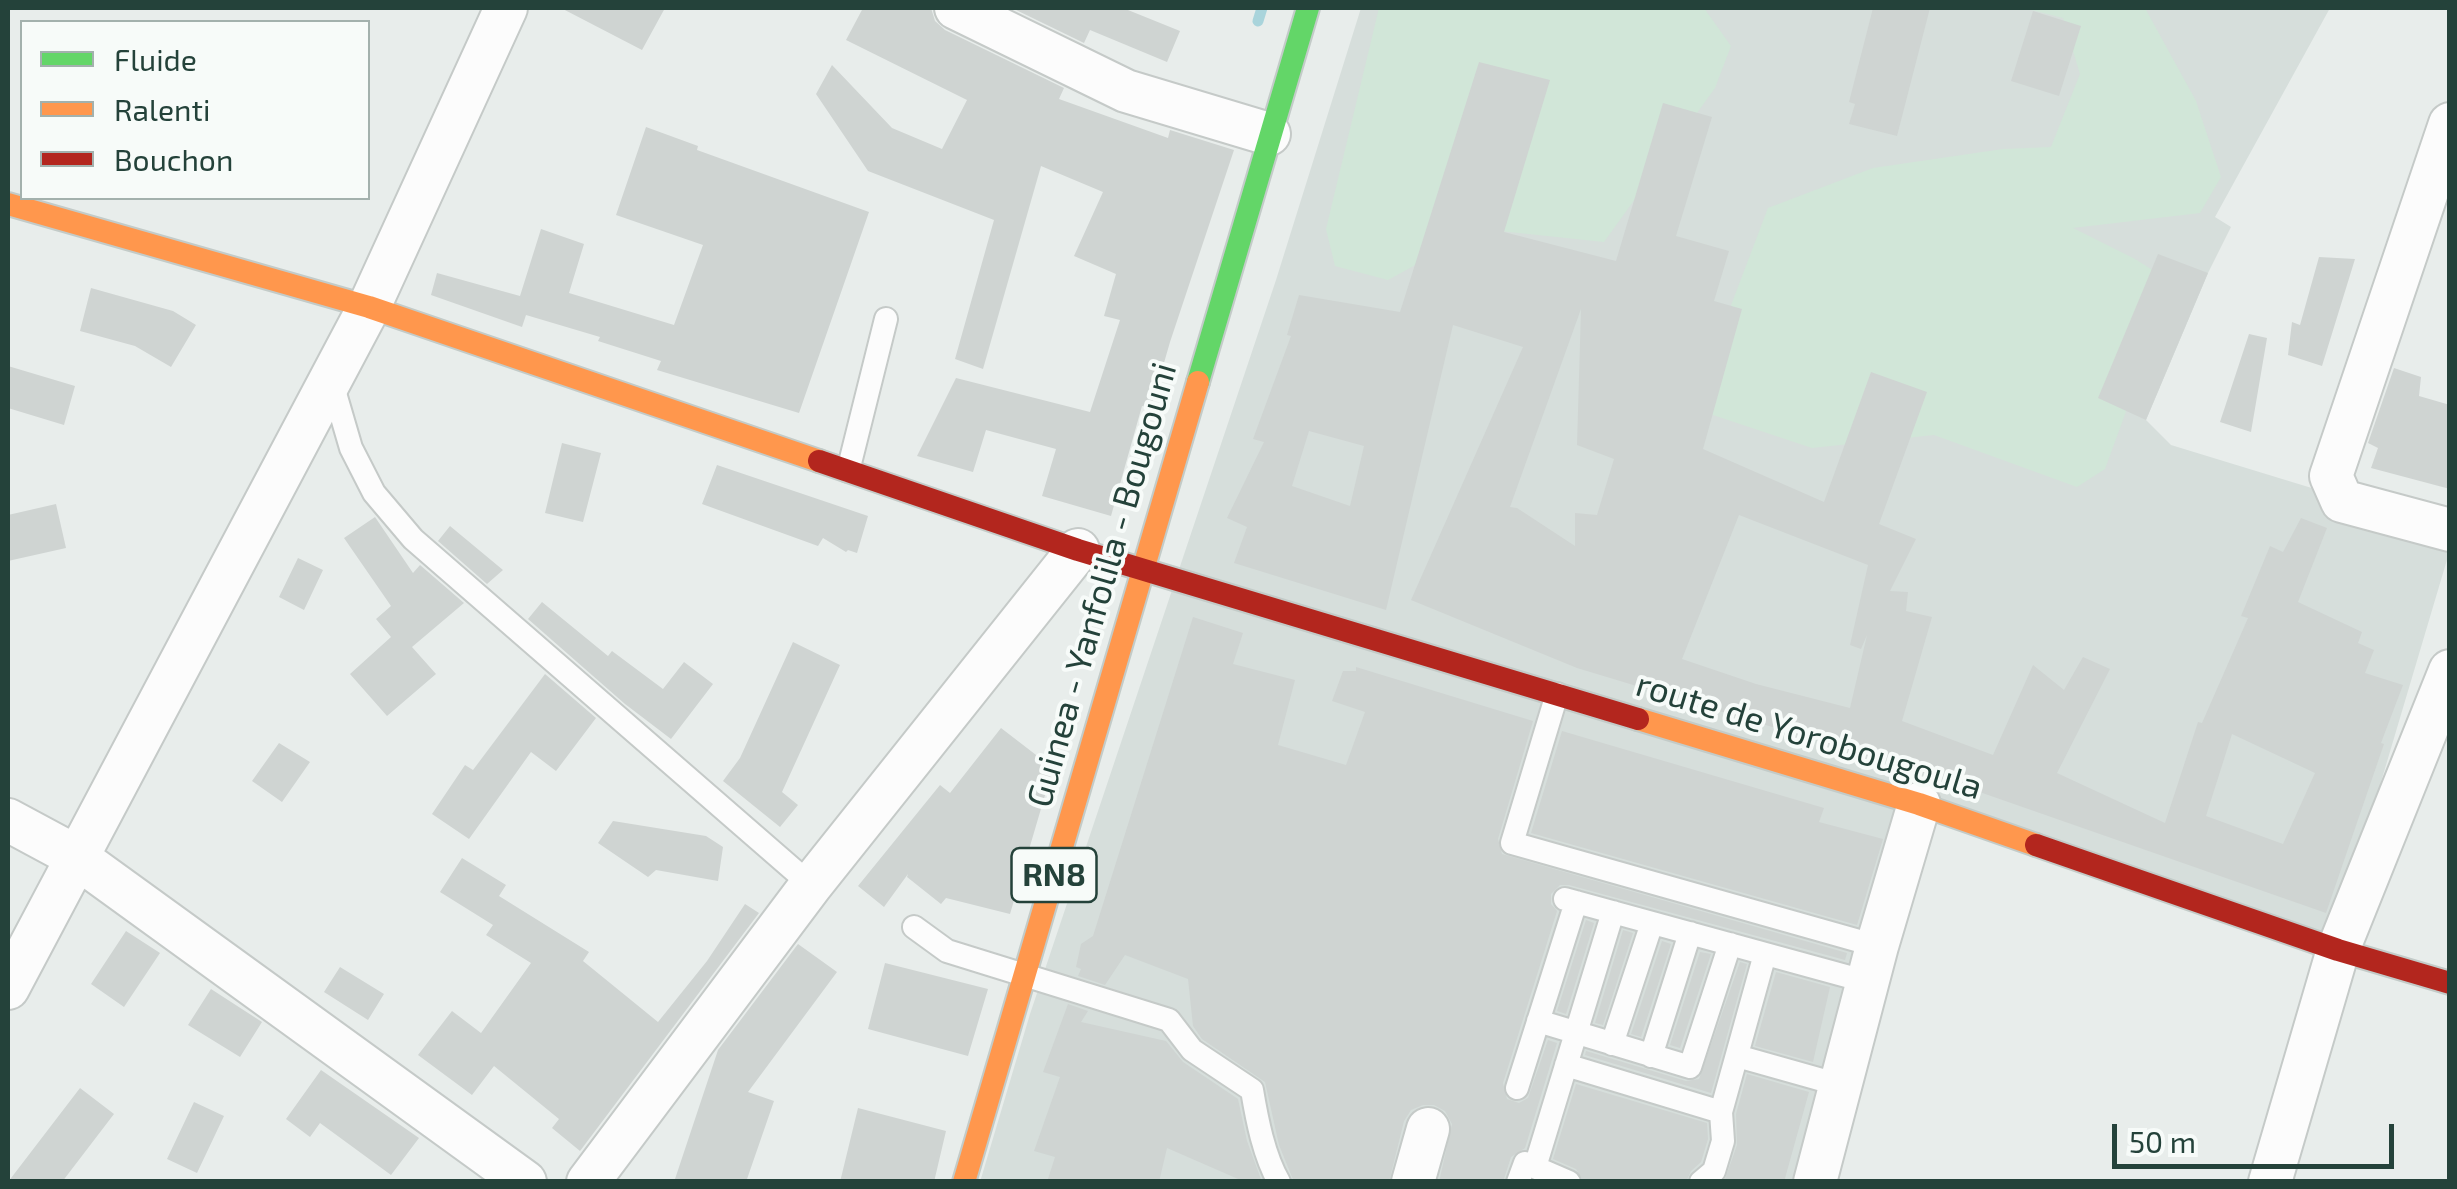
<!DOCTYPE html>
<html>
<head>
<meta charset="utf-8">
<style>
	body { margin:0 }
	#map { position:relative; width:2457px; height:1189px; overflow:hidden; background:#e8edeb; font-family:"Exo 2",sans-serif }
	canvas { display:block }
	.frame { position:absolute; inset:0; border:10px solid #24423a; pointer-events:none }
	.legend { position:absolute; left:20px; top:20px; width:350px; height:180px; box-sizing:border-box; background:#f7fbf9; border:2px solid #a3b1ad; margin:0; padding:12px 18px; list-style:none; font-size:30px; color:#24423a }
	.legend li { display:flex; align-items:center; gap:20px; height:50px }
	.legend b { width:50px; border:2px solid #a3b1ad }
	.scale { position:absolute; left:2112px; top:1124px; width:282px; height:45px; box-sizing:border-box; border:5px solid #24423a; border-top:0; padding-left:12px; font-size:30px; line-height:35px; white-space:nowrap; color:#24423a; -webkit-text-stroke:8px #f7fbf9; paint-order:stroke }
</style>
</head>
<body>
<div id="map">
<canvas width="2457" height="1189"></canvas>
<div class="frame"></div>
<ul class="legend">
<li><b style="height:12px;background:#63d668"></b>Fluide</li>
<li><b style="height:12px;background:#ff974d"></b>Ralenti</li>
<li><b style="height:12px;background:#b3261e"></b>Bouchon</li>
</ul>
<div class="scale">50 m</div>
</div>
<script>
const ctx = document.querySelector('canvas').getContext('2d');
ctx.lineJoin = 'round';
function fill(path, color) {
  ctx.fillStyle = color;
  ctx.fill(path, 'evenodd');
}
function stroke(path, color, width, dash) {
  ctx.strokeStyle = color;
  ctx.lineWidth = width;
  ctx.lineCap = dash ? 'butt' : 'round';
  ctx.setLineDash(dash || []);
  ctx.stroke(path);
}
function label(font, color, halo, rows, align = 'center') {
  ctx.font = font + ' "Exo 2",sans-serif';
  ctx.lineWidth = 8;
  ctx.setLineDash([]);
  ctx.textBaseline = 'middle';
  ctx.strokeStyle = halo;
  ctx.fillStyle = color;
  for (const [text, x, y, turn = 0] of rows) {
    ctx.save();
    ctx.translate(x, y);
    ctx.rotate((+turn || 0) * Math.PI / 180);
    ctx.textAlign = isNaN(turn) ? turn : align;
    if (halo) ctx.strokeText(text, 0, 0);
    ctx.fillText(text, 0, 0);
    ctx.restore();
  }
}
fill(new Path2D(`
	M1361,8H2330L2215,217L2231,227L2208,273L2146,420L2171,445L2449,530V553L2334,940L1908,787L1802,1181L980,1182L1030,1014L1276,280Z`), '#d6dedb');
fill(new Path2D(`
	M1379,8H1704L1731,46L1715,88L1604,242L1481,229L1388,280L1335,266L1326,229Z
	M2024,8H2145L2196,101L2221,177L2200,213L2073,228L2135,259L2173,283L2105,469L2077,487L1934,435L1812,448L1692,408L1768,208L1873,168L2003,149L2051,147L2080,74L2063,18Z`), '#d1e6d8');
stroke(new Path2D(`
	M1258,21L1262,8`), '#a9d4db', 11);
fill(new Path2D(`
	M561,8H665L642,50Z
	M863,8H931L935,21L945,30L1064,88L1059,99L1168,138L1170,130L1234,150L1170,342L1151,408L1142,406L1111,516L1042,496L1056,449L986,430L973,472L917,456L956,378L1090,412L1120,320L1104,316L1116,274L1074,256L1103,192L1041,166L983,369L955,359L994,220L868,171L816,94L832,65L892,128L942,149L967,100L846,40Z
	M1012,8H1123L1180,31L1167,62L1090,30L1084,43Z
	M1873,8H1930L1897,136L1849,124L1855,104L1849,102Z
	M2033,11L2081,26L2059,96L2011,81Z
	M1479,62L1550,80L1504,232L1616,261L1663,103L1712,117L1676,236L1729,251L1714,301L1742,309L1703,449L1824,502L1871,372L1927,392L1879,524L1916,539L1890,591L1908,592L1906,611L1932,617L1902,721L1993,755L2033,665L2064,690L2083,657L2110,669L2057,773L2165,823L2198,722L2202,723L2248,618L2241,616L2270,546L2283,552L2301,518L2327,528L2298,602L2362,632L2358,643L2374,650L2365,673L2403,685L2381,743L2384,744L2326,913L1928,774L1577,668L1411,600L1523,347L1453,325L1386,610L1234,563L1247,527L1227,518L1264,442L1253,439L1291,336L1287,335L1299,295L1400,312ZM1581,309L1577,445L1614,459L1597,515L1575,513V546L1517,508L1510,507ZM1309,431L1364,446L1350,506L1292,486ZM1739,515L1868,565L1850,645L1861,649L1867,635L1850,708L1756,684L1682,659ZM2232,734L2315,773L2283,844L2206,816Z
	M646,127L698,146L697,150L869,212L799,413L657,370L661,361L598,341L600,337L526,315L522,327L431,295L437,273L520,296L541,229L584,244L569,293L674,325L703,245L616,215Z
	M2158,254L2208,273L2146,420L2098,398Z
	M2319,257L2355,259L2322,366L2288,355L2292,322L2300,325Z
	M91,288L173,311L196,325L171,367L135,346L80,331Z
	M2249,334L2267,338L2251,432L2220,422Z
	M8,366L75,386L64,425L8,408Z
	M2394,368L2421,377L2419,396L2450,405V489L2371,468L2378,448L2368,443Z
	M562,443L601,453L583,522L545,513Z
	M717,465L868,516L857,553L848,550L846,552L823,538L818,546L702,504Z
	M56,504L66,548L8,561V515Z
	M375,517L413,573L420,565L464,603L412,647L436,674L387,716L350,674L391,637L376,619L391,606L344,538Z
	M450,526L503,570L487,584L438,541Z
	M298,558L323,570L304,610L279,597Z
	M542,602L608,656L612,651L663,689L684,662L713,684L671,739L625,704L528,619Z
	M1193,617L1243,633L1233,664L1295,680L1278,745L1346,765L1365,712L1332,701L1343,671H1356V667L1533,721L1498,839L1502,854L1847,953L1845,960L1569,885H1560L1551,894V904L1557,911L1503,1083L1507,1099L1519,1103L1528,1098L1548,1040L1557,1043L1525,1148L1511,1157L1503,1182H1439L1452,1124L1445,1111L1434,1105H1423L1411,1110L1404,1121L1389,1182H1294L1279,1145L1265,1082L1202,1039L1193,1026L1188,979L1125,955L1105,985L1078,976L1081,969L1076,967L1081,944L1093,936Z
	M793,642L840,665L782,792L798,805L780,827L723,781L740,758Z
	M545,674L596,718L556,771L531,752L469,839L432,814L465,765L473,770Z
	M1001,728L1053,768L1010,914L946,898L941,904L907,877L908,874L884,907L858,886L940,785L950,793Z
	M1562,731L1824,808L1819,822L1883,839L1857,925L1531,833Z
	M279,743L310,762L282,802L252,781Z
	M613,821L706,836L723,847L718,881L656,870L648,877L598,843Z
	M462,858L506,885L499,896L589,952L583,961L658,1022L707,961L745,904L759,913L580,1151L552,1128L559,1119L494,1066L472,1095L418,1055L452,1011L481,1033L531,963L486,935L493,925L440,892Z
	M1586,920L1594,923L1566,1014L1557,1011Z
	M1623,930L1633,933L1603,1025L1595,1023Z
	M126,931L160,953L124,1007L91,984Z
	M1662,941L1671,944L1641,1037L1631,1034Z
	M798,944L837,972L748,1092L774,1101L746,1182H674L718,1050Z
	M1700,952L1711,954L1680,1048L1670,1045Z
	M1740,962L1747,964L1711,1093L1585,1055L1586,1051L1686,1081L1699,1079Z
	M885,963L988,989L968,1056L868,1029Z
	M340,967L384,994L368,1020L324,992Z
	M1776,972L1830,987L1813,1062L1755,1046Z
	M211,989L262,1022L240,1057L188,1025Z
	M1068,1004L1088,1011L1081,1022L1166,1041L1183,1062L1238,1099L1247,1141L1262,1182H1245L1167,1148L1159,1182H1047L1055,1157L1034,1151L1060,1077L1043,1072Z
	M321,1070L419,1138L391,1175L320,1123L310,1137L286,1119Z
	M1747,1074L1809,1092L1784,1182H1724L1737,1145L1736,1114Z
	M1576,1084L1707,1123L1708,1139L1701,1162L1691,1171L1686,1182H1584L1576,1169L1553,1159Z
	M80,1088L114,1114L62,1182H8Z
	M194,1102L224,1116L197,1173L167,1159Z
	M858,1108L946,1131L934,1182H840Z`), '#cfd4d2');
const lane = new Path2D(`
	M332,383L351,448L374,493L413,539L811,885
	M848,471L886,319
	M1557,694L1512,843L1877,946
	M1565,899L1868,982
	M914,927L947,951L1169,1020L1192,1050L1252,1090C1257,1120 1264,1156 1279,1182
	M1538,1021L1690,1067L1730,944
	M1612,1044L1652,923
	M1651,1056L1690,933
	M1737,1056L1840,1085
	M1566,1065L1721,1112
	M1517,1088L1576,902
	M1535,1167L1613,912
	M1518,1182L1525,1163L1569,1182
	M1701,1182L1714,1171L1723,1141L1721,1112L1765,954`);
const street = new Path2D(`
	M956,8L1126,91L1269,134
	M2450,124L2331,476L2342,501L2450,530
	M8,820L75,856L525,1182
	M8,988L369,307L506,8
	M588,1182L811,885L1078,550
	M1413,1182L1428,1129
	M1815,1182L1877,946L1919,804
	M2270,1182L2338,950L2450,671`);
const fast = new Path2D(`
	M1198,382L1308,8`);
const slow = new Path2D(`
	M8,204L369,307L819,461
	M1638,719L1919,804L2036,845
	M964,1182L1198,382`);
const jam = new Path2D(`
	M819,461L1078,550L1638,719
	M2036,845L2338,950L2450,983`);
stroke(lane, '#c5cac8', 26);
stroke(street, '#c5cac8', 46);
stroke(fast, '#c3cbc8', 26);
stroke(slow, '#c3cbc8', 26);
stroke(jam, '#c3cbc8', 26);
stroke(lane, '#fcfcfc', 22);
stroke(street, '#fcfcfc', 42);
stroke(fast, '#63d668', 22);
stroke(slow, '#ff974d', 22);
stroke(jam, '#b3261e', 22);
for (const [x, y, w] of [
	[1054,875,85]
]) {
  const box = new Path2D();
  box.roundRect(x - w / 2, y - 27, w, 54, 8);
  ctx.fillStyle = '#f7fbf9';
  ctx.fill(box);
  stroke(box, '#24423a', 2.5);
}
label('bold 32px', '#24423a', null, [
	["RN8",1054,875]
]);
label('35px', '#24423a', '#f7fbf9', [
	["Guinea - Yanfolila - Bougouni",1102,585,-74],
	["route de Yorobougoula",1809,736,17]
]);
</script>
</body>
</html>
